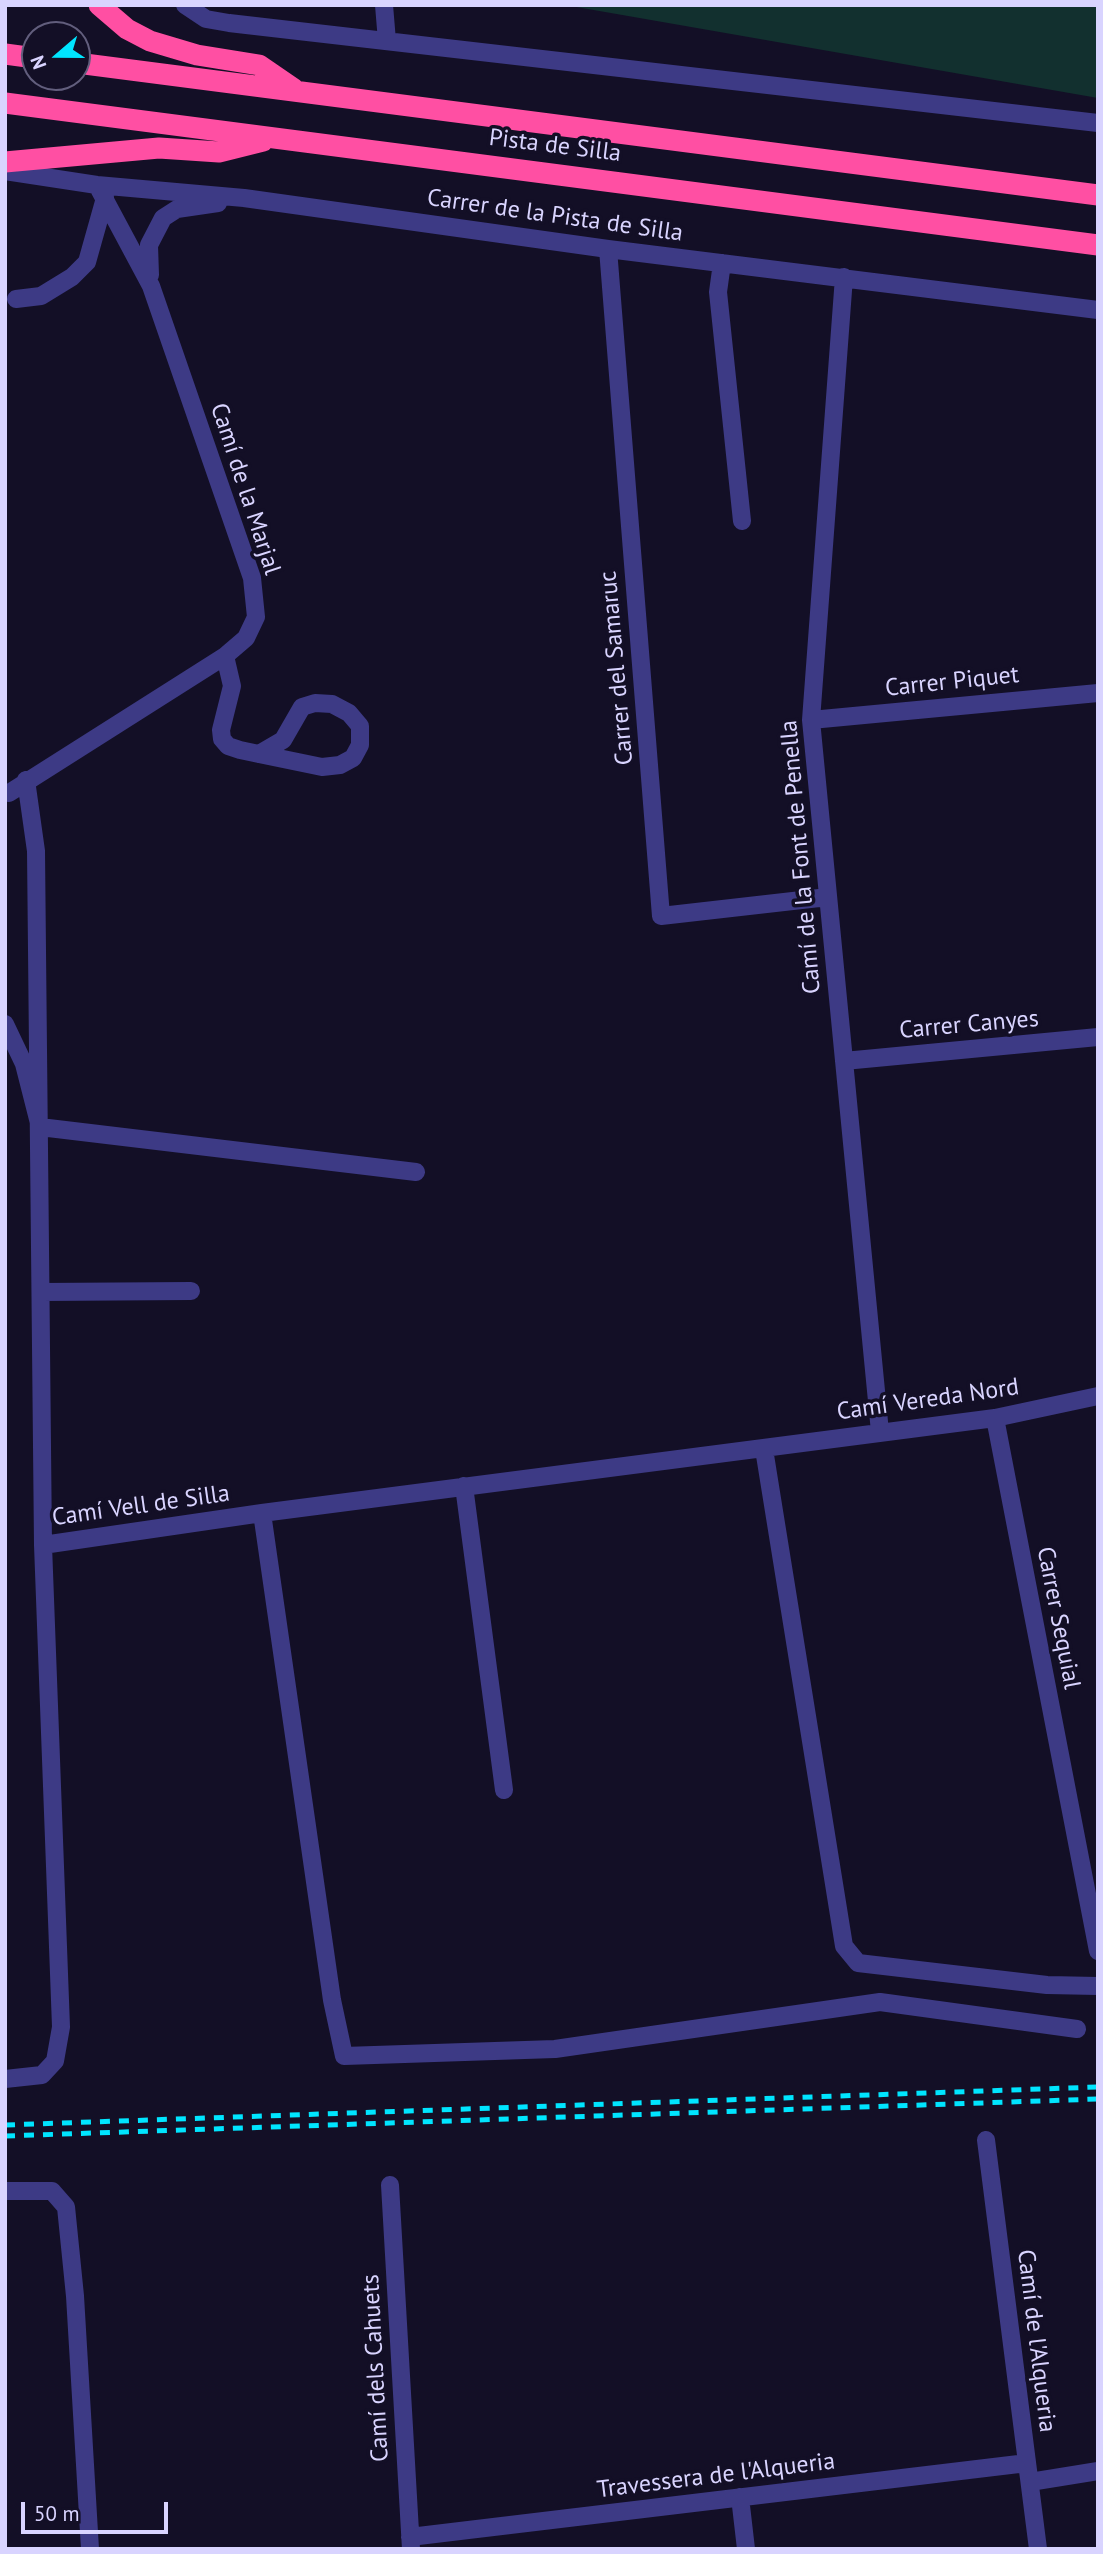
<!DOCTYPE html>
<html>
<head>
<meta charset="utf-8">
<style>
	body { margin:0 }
	#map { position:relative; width:1103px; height:2554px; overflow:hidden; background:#130f26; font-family:"PT Sans",sans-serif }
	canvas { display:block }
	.frame { position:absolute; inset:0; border:7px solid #d9d4ff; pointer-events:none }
	.north { position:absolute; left:21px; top:21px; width:70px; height:70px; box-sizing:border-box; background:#130f26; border:2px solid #625e7d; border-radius:50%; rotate:250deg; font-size:19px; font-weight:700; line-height:28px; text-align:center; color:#d9d4ff }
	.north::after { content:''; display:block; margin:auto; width:24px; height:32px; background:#00e5ff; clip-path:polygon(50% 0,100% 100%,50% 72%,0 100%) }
	.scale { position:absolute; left:21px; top:2502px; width:147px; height:32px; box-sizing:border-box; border:4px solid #d9d4ff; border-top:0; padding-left:9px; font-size:21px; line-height:24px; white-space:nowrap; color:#d9d4ff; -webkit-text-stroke:5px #130f26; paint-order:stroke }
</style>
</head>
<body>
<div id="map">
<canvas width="1103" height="2554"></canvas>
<div class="frame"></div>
<div class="north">N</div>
<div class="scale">50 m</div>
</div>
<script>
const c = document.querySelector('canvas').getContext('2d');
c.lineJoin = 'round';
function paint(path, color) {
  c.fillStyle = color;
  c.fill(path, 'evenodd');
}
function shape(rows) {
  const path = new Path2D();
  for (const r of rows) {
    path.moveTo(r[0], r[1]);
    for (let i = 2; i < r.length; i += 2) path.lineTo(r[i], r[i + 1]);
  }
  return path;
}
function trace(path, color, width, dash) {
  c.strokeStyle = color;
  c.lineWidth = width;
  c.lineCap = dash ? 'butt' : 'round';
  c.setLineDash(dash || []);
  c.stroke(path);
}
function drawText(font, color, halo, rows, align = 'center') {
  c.font = font + ' "PT Sans",sans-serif';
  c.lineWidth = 7;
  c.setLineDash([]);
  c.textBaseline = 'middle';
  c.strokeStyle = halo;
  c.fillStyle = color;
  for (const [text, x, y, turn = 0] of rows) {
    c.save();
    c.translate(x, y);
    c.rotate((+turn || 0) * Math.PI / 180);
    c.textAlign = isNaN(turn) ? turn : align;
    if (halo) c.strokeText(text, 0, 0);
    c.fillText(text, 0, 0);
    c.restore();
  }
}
paint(shape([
	[565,5,1098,5,1098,98]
]), '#12302f');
trace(shape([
	[185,5,206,19,229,23,1098,123],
	[384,5,387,41],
	[5,171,97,185,244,198,608,249,1098,310],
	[608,249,661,916,828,897],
	[722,263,718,292,742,521],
	[150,275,149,245,163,218,177,209,218,203],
	[844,277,811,720,880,1432],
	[16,299,41,296,72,277,87,262,105,198],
	[225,656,232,686,221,730,222,739,228,746,240,750,259,754,322,767,340,765,353,758,360,745,360,726,349,713,332,704,315,703,302,707,283,740,259,754],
	[811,720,1098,693],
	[9,793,225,656,246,638,256,617,252,578,151,286,97,185],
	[5,1024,24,1064,40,1127,416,1172],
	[844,1061,1098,1037],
	[41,1292,191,1291],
	[995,1418,1098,1951],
	[764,1449,844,1946,858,1963,1047,1985,1098,1986],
	[464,1486,504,1790],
	[262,1513,332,2000,344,2056,555,2049,880,2002,1077,2029],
	[43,1545,262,1513,995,1418,1098,1396],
	[5,2079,42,2075,55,2061,61,2027,43,1545,36,851,26,780],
	[986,2140,1038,2549],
	[390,2185,411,2549],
	[5,2191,52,2191,66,2207,75,2296,90,2549],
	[1030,2482,1098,2471],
	[740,2497,746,2549],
	[410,2537,1027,2463]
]), '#3d3a85', 18);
trace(shape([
	[99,5,127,29,150,41,197,55,259,65,294,89],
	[5,54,35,58],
	[77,63,1098,195],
	[5,103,1098,245],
	[5,162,159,148,219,152,263,141]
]), '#ff4fa3', 21);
trace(shape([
	[5,2125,1098,2087],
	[5,2136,1098,2099]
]), '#00e5ff', 5, [10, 9]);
drawText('24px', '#d9d4ff', '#130f26', [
	["Pista de Silla",555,146,7],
	["Carrer de la Pista de Silla",555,216,8],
	["Camí de la Marjal",245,489,72],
	["Carrer del Samaruc",617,668,-95],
	["Carrer Piquet",952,682,-6],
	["Camí de la Font de Penella",801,857,-95],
	["Carrer Canyes",969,1025,-5],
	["Camí Vereda Nord",928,1400,-8],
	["Camí Vell de Silla",141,1506,-8],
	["Carrer Sequial",1058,1618,79],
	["Camí de l'Alqueria",1036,2341,83],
	["Camí dels Cahuets",376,2368,-93],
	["Travessera de l'Alqueria",716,2476,-7]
]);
</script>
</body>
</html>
